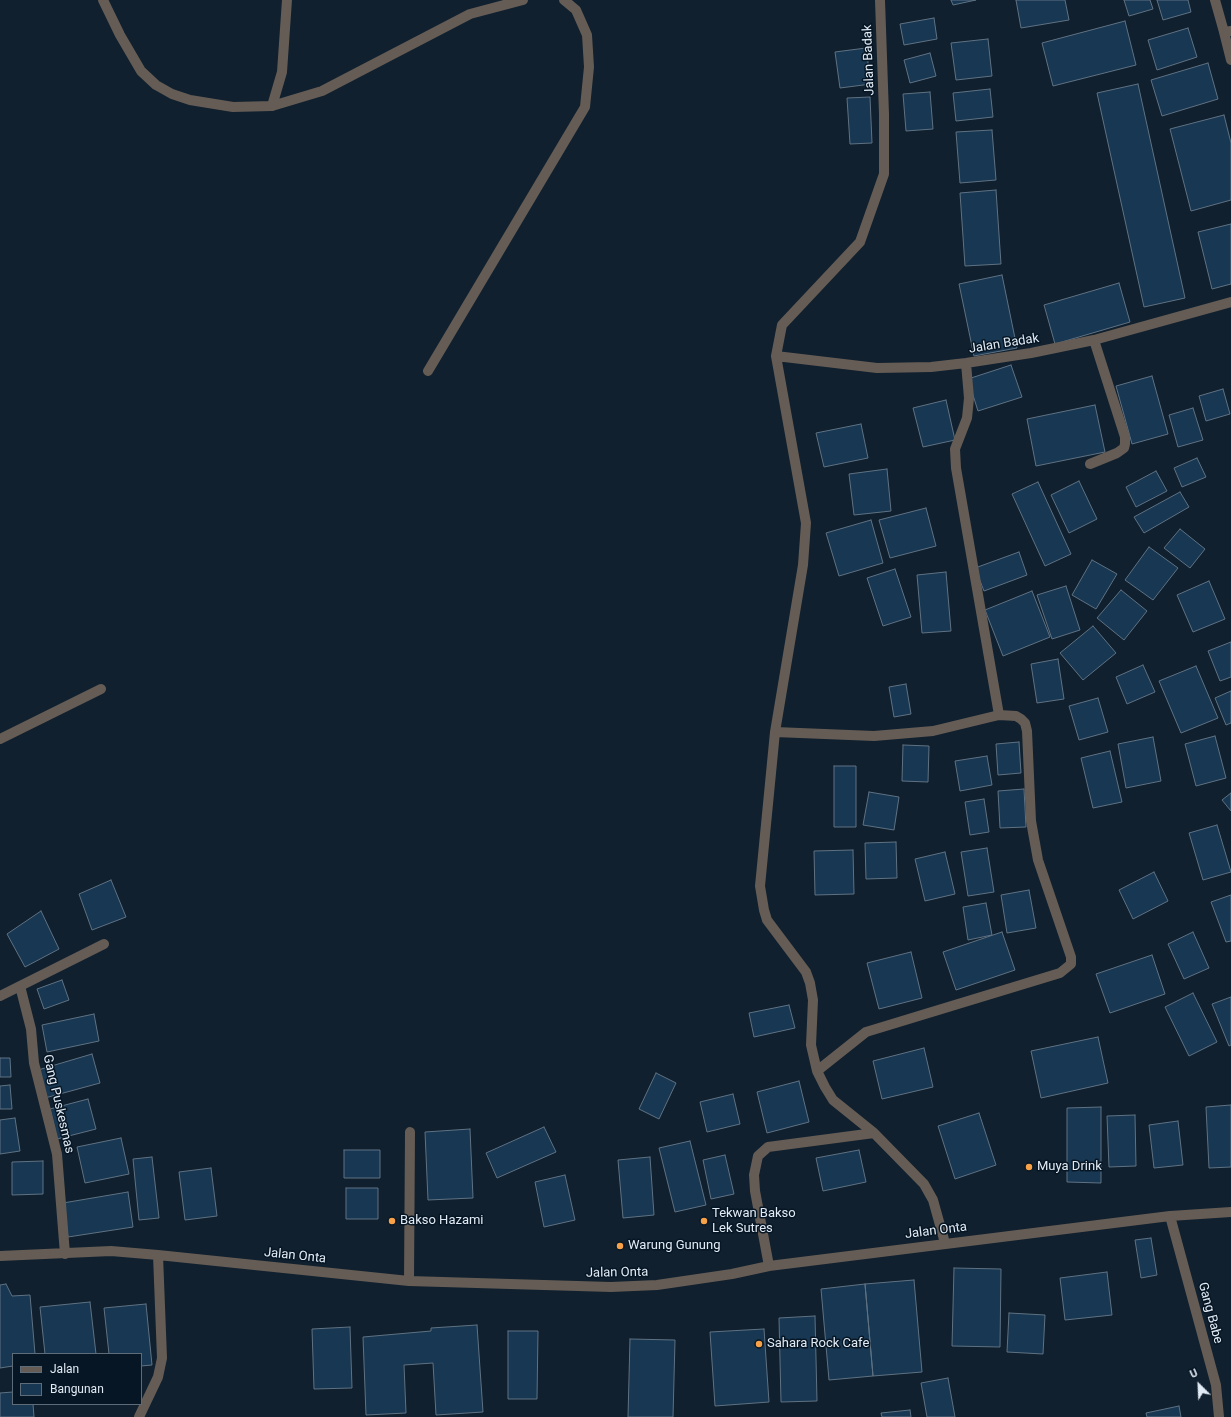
<!DOCTYPE html>
<html>
<head>
<meta charset="utf-8">
<style>
	body { margin:0 }
	#map { position:relative; width:1231px; height:1417px; overflow:hidden; background:#10202e; font-family:Roboto,sans-serif }
	canvas { display:block }
	.legend { position:absolute; left:12px; top:1353px; width:130px; height:52px; box-sizing:border-box; background:#071624; border:1px solid #5e6b78; margin:0; padding:5px 7px; list-style:none; font-size:12px; color:#e1ebf5 }
	.legend li { display:flex; align-items:center; gap:8px; height:20px }
	.legend b { width:20px; border:1px solid #5e6b78 }
	.north { position:absolute; left:1179px; top:1365px; width:40px; height:40px; -webkit-text-stroke:3px #071624; paint-order:stroke; rotate:336deg; font-size:11px; font-weight:700; line-height:16px; text-align:center; color:#e1ebf5 }
	.north::after { content:''; display:block; margin:auto; width:14px; height:18px; background:#e1ebf5; clip-path:polygon(50% 0,100% 100%,50% 72%,0 100%) }
</style>
</head>
<body>
<div id="map">
<canvas width="1231" height="1417"></canvas>
<ul class="legend">
<li><b style="height:5px;background:#655c55"></b>Jalan</li>
<li><b style="height:11px;background:#183752"></b>Bangunan</li>
</ul>
<div class="north">U</div>
</div>
<script>
const c = document.querySelector('canvas').getContext('2d');
c.lineJoin = 'round';
function paint(path, color) {
  c.fillStyle = color;
  c.fill(path, 'evenodd');
}
function shape(rows) {
  const path = new Path2D();
  for (const r of rows) {
    path.moveTo(r[0], r[1]);
    for (let i = 2; i < r.length; i += 2) path.lineTo(r[i], r[i + 1]);
  }
  return path;
}
function trace(path, color, width, dash) {
  c.strokeStyle = color;
  c.lineWidth = width;
  c.lineCap = dash ? 'butt' : 'round';
  c.setLineDash(dash || []);
  c.stroke(path);
}
function drawText(font, color, halo, rows, align = 'center') {
  c.font = font + ' Roboto,sans-serif';
  c.lineWidth = 3;
  c.setLineDash([]);
  c.textBaseline = 'middle';
  c.strokeStyle = halo;
  c.fillStyle = color;
  for (const [text, x, y, turn = 0] of rows) {
    c.save();
    c.translate(x, y);
    c.rotate((+turn || 0) * Math.PI / 180);
    c.textAlign = isNaN(turn) ? turn : align;
    if (halo) c.strokeText(text, 0, 0);
    c.fillText(text, 0, 0);
    c.restore();
  }
}
const building = shape([
	[951,0,976,0,953,5,951,0],
	[1016,0,1065,0,1069,20,1021,28,1016,0],
	[1124,0,1150,0,1153,9,1129,16,1124,0],
	[1157,0,1188,0,1191,12,1163,20,1157,0],
	[934,18,937,39,904,45,900,24,934,18],
	[1125,21,1136,65,1053,86,1042,43,1125,21],
	[1188,28,1197,57,1157,70,1148,40,1188,28],
	[988,39,992,76,956,80,951,43,988,39],
	[866,48,871,84,840,88,835,52,866,48],
	[930,53,936,76,910,83,904,60,930,53],
	[1208,63,1218,99,1162,116,1151,80,1208,63],
	[1138,84,1185,298,1144,307,1097,93,1138,84],
	[990,89,993,117,956,121,953,93,990,89],
	[930,92,933,129,906,131,903,94,930,92],
	[870,97,872,143,850,144,847,98,870,97],
	[1224,115,1231,143,1231,200,1191,211,1170,129,1224,115],
	[992,130,996,180,960,183,956,132,992,130],
	[996,190,1001,264,965,266,960,193,996,190],
	[1231,224,1231,284,1212,289,1198,232,1231,224],
	[1002,275,1017,348,974,356,959,284,1002,275],
	[1119,283,1130,322,1055,344,1044,305,1119,283],
	[1011,365,1022,397,978,411,968,379,1011,365],
	[1152,376,1168,434,1132,444,1116,386,1152,376],
	[1223,389,1230,414,1206,421,1199,396,1223,389],
	[946,400,955,440,923,447,913,408,946,400],
	[1095,405,1105,452,1036,466,1027,419,1095,405],
	[1193,408,1203,440,1178,447,1169,415,1193,408],
	[861,424,868,458,824,467,816,433,861,424],
	[1197,458,1206,477,1182,487,1174,468,1197,458],
	[887,469,891,511,854,515,849,474,887,469],
	[1156,471,1167,491,1136,507,1126,487,1156,471],
	[1079,481,1097,519,1069,533,1051,495,1079,481],
	[1038,482,1071,554,1045,566,1012,494,1038,482],
	[1180,492,1189,507,1144,533,1134,517,1180,492],
	[926,508,936,546,890,558,879,520,926,508],
	[871,520,883,563,839,576,826,533,871,520],
	[1180,529,1205,549,1190,568,1164,548,1180,529],
	[1149,547,1178,568,1153,600,1125,580,1149,547],
	[1019,552,1027,575,984,591,975,568,1019,552],
	[1092,560,1117,574,1096,609,1072,595,1092,560],
	[895,569,911,617,883,626,867,578,895,569],
	[946,572,951,631,922,633,917,575,946,572],
	[1209,581,1225,619,1193,632,1177,595,1209,581],
	[1066,586,1080,630,1052,639,1037,595,1066,586],
	[1121,590,1147,611,1124,640,1097,618,1121,590],
	[1032,591,1050,637,1003,656,985,610,1032,591],
	[1093,626,1116,653,1083,680,1060,653,1093,626],
	[1231,642,1231,677,1220,681,1208,651,1231,642],
	[1058,659,1064,699,1037,703,1031,664,1058,659],
	[1143,665,1155,692,1127,704,1116,677,1143,665],
	[1196,666,1218,718,1181,733,1159,681,1196,666],
	[906,684,911,714,894,717,889,687,906,684],
	[1231,691,1231,723,1226,725,1215,698,1231,691],
	[1098,698,1108,732,1079,740,1069,706,1098,698],
	[1215,736,1226,778,1196,786,1185,744,1215,736],
	[1153,737,1161,781,1126,788,1118,744,1153,737],
	[1019,742,1021,773,998,775,996,744,1019,742],
	[903,745,929,746,928,782,902,781,903,745],
	[1110,751,1122,802,1093,808,1081,758,1110,751],
	[987,756,992,785,960,791,955,761,987,756],
	[834,766,856,766,856,827,834,827,834,766],
	[1024,789,1026,827,1000,828,998,791,1024,789],
	[869,792,899,797,894,830,863,825,869,792],
	[1231,793,1231,811,1222,800,1231,793],
	[984,799,989,832,970,835,965,802,984,799],
	[1217,825,1231,872,1203,880,1189,833,1217,825],
	[896,842,897,878,866,879,865,843,896,842],
	[987,848,994,892,968,896,961,852,987,848],
	[853,850,854,894,815,895,814,851,853,850],
	[945,852,955,894,925,901,915,859,945,852],
	[1154,872,1168,901,1133,919,1119,890,1154,872],
	[111,880,126,917,92,930,79,894,111,880],
	[1029,890,1036,928,1007,933,1001,895,1029,890],
	[1231,895,1231,941,1226,942,1211,902,1231,895],
	[986,903,992,935,968,940,963,907,986,903],
	[41,911,59,949,25,967,7,934,41,911],
	[1002,932,1015,970,956,990,943,952,1002,932],
	[1193,932,1209,968,1184,979,1168,944,1193,932],
	[911,952,922,998,879,1009,867,963,911,952],
	[1152,955,1165,994,1110,1013,1096,974,1152,955],
	[62,980,69,1000,44,1009,37,989,62,980],
	[1193,993,1217,1042,1189,1056,1165,1007,1193,993],
	[1231,997,1231,1045,1229,1046,1212,1004,1231,997],
	[789,1005,795,1028,754,1037,749,1013,789,1005],
	[94,1014,99,1041,47,1052,42,1025,94,1014],
	[1098,1037,1108,1083,1041,1098,1031,1051,1098,1037],
	[924,1048,933,1087,882,1099,873,1061,924,1048],
	[92,1054,100,1083,45,1098,38,1070,92,1054],
	[0,1058,10,1058,11,1077,0,1077,0,1058],
	[656,1073,676,1083,659,1119,639,1109,656,1073],
	[799,1081,809,1122,767,1133,757,1092,799,1081],
	[10,1085,12,1109,0,1109,0,1086,10,1085],
	[733,1094,740,1124,707,1132,700,1102,733,1094],
	[88,1099,96,1129,57,1139,50,1109,88,1099],
	[1231,1105,1231,1167,1209,1168,1206,1107,1231,1105],
	[1101,1107,1101,1183,1067,1182,1067,1108,1101,1107],
	[979,1113,996,1165,955,1179,938,1126,979,1113],
	[1135,1115,1136,1166,1109,1167,1107,1116,1135,1115],
	[15,1118,20,1151,0,1154,0,1120,15,1118],
	[1178,1121,1183,1165,1154,1168,1149,1125,1178,1121],
	[544,1127,556,1152,497,1178,486,1153,544,1127],
	[470,1129,473,1198,428,1200,425,1132,470,1129],
	[121,1138,129,1174,85,1183,77,1147,121,1138],
	[690,1141,706,1205,675,1212,659,1148,690,1141],
	[344,1150,380,1150,380,1178,344,1178,344,1150],
	[859,1150,866,1182,823,1191,816,1158,859,1150],
	[725,1155,734,1194,711,1199,703,1160,725,1155],
	[152,1157,159,1218,139,1220,133,1159,152,1157],
	[650,1157,654,1215,623,1218,618,1160,650,1157],
	[43,1161,43,1194,12,1195,12,1162,43,1161],
	[211,1168,217,1216,185,1220,179,1172,211,1168],
	[565,1175,575,1220,544,1227,535,1182,565,1175],
	[346,1188,378,1188,378,1219,346,1219,346,1188],
	[128,1192,133,1227,68,1237,63,1203,128,1192],
	[1151,1238,1157,1275,1141,1278,1135,1240,1151,1238],
	[954,1268,1001,1269,1000,1347,952,1346,954,1268],
	[1107,1272,1112,1315,1065,1320,1060,1278,1107,1272],
	[914,1280,922,1372,873,1376,865,1284,914,1280],
	[6,1284,12,1296,30,1295,35,1354,13,1354,13,1366,0,1368,0,1285,6,1284],
	[865,1284,873,1376,829,1380,821,1289,865,1284],
	[90,1302,96,1354,45,1354,40,1307,90,1302],
	[146,1304,152,1365,141,1366,141,1354,109,1354,104,1308,146,1304],
	[1009,1313,1045,1315,1043,1354,1007,1352,1009,1313],
	[815,1316,817,1401,781,1402,779,1318,815,1316],
	[477,1325,483,1412,436,1415,433,1363,404,1365,406,1413,366,1415,363,1337,431,1331,431,1328,477,1325],
	[350,1327,352,1388,314,1389,312,1329,350,1327],
	[764,1329,769,1402,715,1406,710,1332,764,1329],
	[508,1331,538,1331,537,1399,508,1399,508,1331],
	[630,1339,675,1340,673,1417,628,1417,630,1339],
	[948,1378,955,1417,927,1417,921,1383,948,1378],
	[13,1392,13,1404,33,1404,34,1417,0,1417,0,1393,13,1392],
	[1179,1406,1181,1417,1147,1417,1146,1413,1179,1406],
	[910,1410,911,1417,882,1417,881,1413,910,1410]
]);
paint(building, '#183752');
trace(building, '#5f7283', 1);
trace(shape([
	[103,0,120,35,141,71,156,85,172,94,190,100,233,107,272,106,322,91,470,14,523,0],
	[880,0,884,114,884,174,860,242,782,325,776,356,806,523,803,565,775,732,760,886,764,910,767,920,806,972,810,983,813,1000,811,1045,817,1071,825,1087,833,1100,874,1133,924,1184,933,1200,945,1243],
	[1215,0,1224,32],
	[1231,31,1224,32,1231,60],
	[272,106,282,72,287,0],
	[776,356,877,368,931,367,966,363,1031,353,1094,340,1231,302],
	[966,363,969,398,967,418,955,449,956,468,999,715],
	[428,371,585,107,589,67,587,35,576,10,564,0],
	[1090,464,1117,453,1124,448,1125,444,1125,437,1094,340],
	[775,732,874,736,933,731,999,715,1016,716,1021,719,1025,723,1027,731,1031,821,1038,860,1071,957,1071,964,1060,973,866,1032,817,1071],
	[0,739,101,689],
	[20,986,31,1029,34,1063,57,1154,65,1254],
	[0,996,104,944],
	[1170,1216,1216,1385,1219,1417],
	[0,1256,111,1251,158,1255,409,1281,611,1287,657,1285,732,1274,769,1266,1170,1216,1231,1212],
	[769,1266,755,1191,754,1175,758,1156,768,1147,874,1133],
	[409,1281,410,1132],
	[139,1417,158,1377,162,1358,158,1255]
]), '#655c55', 10);
for (const [x, y, r, color] of [
	[1029,1167,4,"#f7a149"],
	[392,1221,4,"#f7a149"],
	[704,1221,4,"#f7a149"],
	[620,1246,4,"#f7a149"],
	[759,1344,4,"#f7a149"]
]) {
  const dot = new Path2D();
  dot.arc(x, y, r, 0, 2 * Math.PI);
  c.fillStyle = color;
  c.fill(dot);
  trace(dot, '#071624', 1.5);
}
drawText('13px', '#e1ebf5', '#071624', [
	["Jalan Badak",869,60,-92],
	["Jalan Badak",1004,344,-9],
	["Gang Puskesmas",58,1104,77],
	["Jalan Onta",936,1231,-7],
	["Jalan Onta",295,1256,6],
	["Jalan Onta",617,1273,-1],
	["Gang Babe",1210,1313,75]
]);
drawText('13px', '#e1ebf5', '#071624', [
	["Muya Drink",1037,1167],
	["Tekwan Bakso",712,1214],
	["Lek Sutres",712,1229],
	["Bakso Hazami",400,1221],
	["Warung Gunung",628,1246],
	["Sahara Rock Cafe",767,1344]
], 'left');
</script>
</body>
</html>
